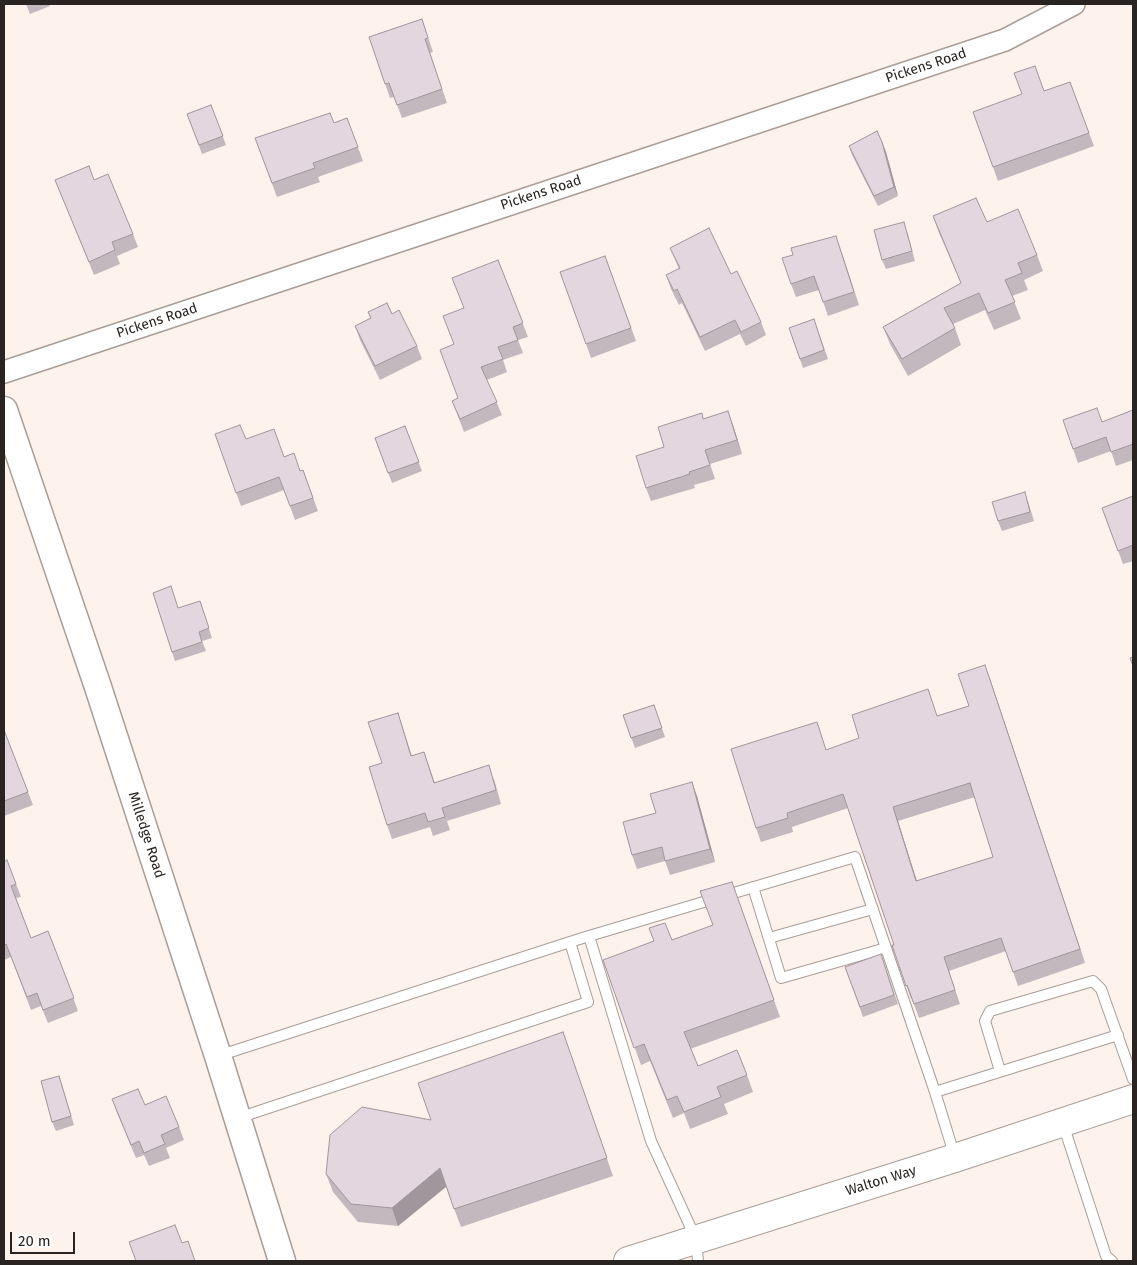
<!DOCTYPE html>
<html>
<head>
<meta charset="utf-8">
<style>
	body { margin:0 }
	#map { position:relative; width:1137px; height:1265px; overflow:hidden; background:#fdf2ec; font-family:"Fira Sans",sans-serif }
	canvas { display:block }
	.frame { position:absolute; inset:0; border:5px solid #292421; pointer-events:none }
	.scale { position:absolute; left:10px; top:1232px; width:65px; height:22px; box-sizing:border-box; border:2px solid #292421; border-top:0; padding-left:6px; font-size:15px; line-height:18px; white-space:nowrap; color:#292421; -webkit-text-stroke:4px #fff; paint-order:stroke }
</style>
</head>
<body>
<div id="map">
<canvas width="1137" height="1265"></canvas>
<div class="frame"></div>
<div class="scale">20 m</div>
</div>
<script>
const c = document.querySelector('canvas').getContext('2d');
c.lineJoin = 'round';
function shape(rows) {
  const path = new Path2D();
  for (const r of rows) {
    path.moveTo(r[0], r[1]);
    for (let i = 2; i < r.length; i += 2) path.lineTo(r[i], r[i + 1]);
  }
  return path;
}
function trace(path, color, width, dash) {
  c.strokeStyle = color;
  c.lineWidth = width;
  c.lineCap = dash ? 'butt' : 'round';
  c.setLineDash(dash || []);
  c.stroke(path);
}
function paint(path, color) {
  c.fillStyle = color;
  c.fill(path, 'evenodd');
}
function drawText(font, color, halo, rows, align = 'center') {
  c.font = font + ' "Fira Sans",sans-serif';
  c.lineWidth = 4.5;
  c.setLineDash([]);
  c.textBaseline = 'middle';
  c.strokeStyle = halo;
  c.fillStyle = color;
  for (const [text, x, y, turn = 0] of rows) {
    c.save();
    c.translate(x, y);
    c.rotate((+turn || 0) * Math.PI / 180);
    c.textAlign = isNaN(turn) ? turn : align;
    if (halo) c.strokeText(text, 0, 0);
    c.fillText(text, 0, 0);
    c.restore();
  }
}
const service = shape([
	[753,887,781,978,886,948],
	[769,938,873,909],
	[570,942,589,936],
	[218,1056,570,942,588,1002,238,1118],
	[1000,1071,985,1021,990,1011,1093,981,1101,989,1133,1079],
	[935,1092,1118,1035],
	[1063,1124,1106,1256,1112,1261],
	[698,1261,696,1239,651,1141,589,936,855,857,935,1092,955,1157]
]);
const minor = shape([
	[4,372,1005,40,1074,4]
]);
const tertiary = shape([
	[4,410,98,687,218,1056,282,1261]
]);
const secondary = shape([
	[628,1261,955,1158,1133,1099]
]);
trace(service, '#aa9d96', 12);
trace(minor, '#aa9d96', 24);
trace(tertiary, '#aa9d96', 29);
trace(secondary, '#aa9d96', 30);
trace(service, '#fff', 10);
trace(minor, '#fff', 21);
trace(tertiary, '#fff', 26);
trace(secondary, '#fff', 28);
paint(shape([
	[26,4,49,4,50,6,30,14],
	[422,19,433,52,430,53,447,103,402,118,394,97,390,98,369,37],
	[1070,82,1094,146,998,181,973,112,1044,91],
	[211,105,226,145,202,154,187,114],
	[347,118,363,161,318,177,320,182,277,197,255,138,334,123],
	[882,142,886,152,898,196,878,206,852,155,849,146],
	[55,180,94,180,133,234,138,247,117,256,120,264,94,275],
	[933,216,987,222,1037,255,1043,271,1024,280,1028,290,1012,296,1021,319,994,330,985,310,953,324,955,328,961,345,908,376,890,344,883,327,961,283,939,233],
	[907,231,915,261,886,269,882,260],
	[670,248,731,274,761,322,766,335,746,346,740,334,705,351,682,303,679,305,671,289,666,275,679,269],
	[841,250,859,305,828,316,819,290,796,297,791,284,793,255],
	[605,256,636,341,591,358,560,272],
	[498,260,528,337,518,340,523,353,503,360,507,372,487,380,502,415,464,432,452,401,458,398,463,308],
	[368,312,392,314,417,346,422,359,380,380,360,340,355,326,370,318],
	[814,319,828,359,803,368,789,328],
	[1133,410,1133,460,1116,466,1111,451,1078,463,1063,420,1102,422],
	[704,418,733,425,742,454,710,464,715,479,694,485,695,488,651,501,646,488,664,447],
	[405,426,422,471,392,483,375,438],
	[215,434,246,439,284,457,300,471,303,470,318,511,295,520,284,490,241,506],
	[1133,496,1133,561,1123,564,1102,508],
	[1028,501,1034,521,1002,531,998,521],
	[200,601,212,638,202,641,206,651,175,661,172,652,179,608],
	[990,679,1085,963,1018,986,1006,951,949,971,960,1004,919,1018,912,999,911,999,892,945,894,945,848,808,792,827,793,832,761,842,756,828,817,722,826,750,938,716,969,706],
	[975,797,993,857,917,881,898,821],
	[654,705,665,737,635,748,623,715],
	[398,713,412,756,424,752,435,783,494,779,501,804,447,821,450,830,433,836,430,827,392,839,387,825,382,763],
	[4,730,33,805,4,816],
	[697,796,715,862,670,875,665,861,637,869,632,855,656,813],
	[7,860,21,897,16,898,31,938,48,931,78,1011,48,1023,41,1006,31,1010,11,957,4,960,4,862],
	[732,882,780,1017,690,1049,698,1066,747,1075,753,1092,724,1104,728,1114,690,1129,684,1113,673,1118,650,1061,641,1065,603,960,672,940,713,925],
	[881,954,898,1004,863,1017,845,967],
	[563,1032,613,1176,461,1227,446,1187,398,1226,358,1222,333,1192,326,1174,431,1120],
	[62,1085,74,1125,56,1131,52,1122],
	[112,1099,145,1105,179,1127,184,1140,166,1148,170,1158,149,1166,144,1155,136,1158,117,1113]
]), '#c4b8bf');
paint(shape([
	[882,142,886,152,898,196,894,187],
	[728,411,733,425,742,454,737,440],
	[985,665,990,679,1085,963,1080,949],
	[692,782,697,796,715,862,710,849],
	[893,807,898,821,921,895,916,881],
	[440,1168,447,1186,398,1226,392,1208]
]), '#a0969b');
const building = shape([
	[422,19,428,38,425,39,442,89,397,105,389,83,385,84,369,37,422,19],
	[1035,66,1044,91,1070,82,1089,133,993,167,973,112,1022,94,1014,73,1035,66],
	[211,105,223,136,199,145,187,114,211,105],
	[330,113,334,123,347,118,358,147,313,163,315,168,272,183,255,138,330,113],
	[877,131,882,142,894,187,874,196,849,146,877,131],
	[89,166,94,180,108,174,133,234,112,242,115,250,89,262,55,180,89,166],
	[976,198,987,222,1018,209,1037,255,1018,263,1022,273,1005,280,1015,302,988,313,979,293,944,308,955,328,902,359,883,327,961,283,933,216,976,198],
	[904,222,912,251,882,260,874,230,904,222],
	[709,228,731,274,737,271,761,322,741,332,735,320,700,337,677,289,674,291,666,275,680,268,670,248,709,228],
	[836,236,854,292,823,302,814,276,791,284,782,258,793,255,791,248,836,236],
	[605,256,631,328,586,344,560,272,605,256],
	[498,260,523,323,513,327,518,340,498,347,503,359,481,367,497,402,460,419,452,401,458,398,440,350,454,344,443,316,464,308,452,278,498,260],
	[387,303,392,314,399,310,417,346,375,366,355,326,371,318,368,312,387,303],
	[814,319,824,350,800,359,789,328,814,319],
	[1097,408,1102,422,1133,410,1133,444,1111,452,1106,437,1073,449,1063,420,1097,408],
	[728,411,737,440,705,450,710,465,689,472,690,474,646,488,636,456,664,447,658,427,702,413,703,419,728,411],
	[240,425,246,439,274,429,284,457,294,453,300,471,303,470,313,498,290,506,279,477,236,493,215,434,240,425],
	[405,426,419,462,388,473,375,438,405,426],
	[1025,492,1030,512,998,521,992,502,1025,492],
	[1133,496,1133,545,1118,551,1102,508,1133,496],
	[171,586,178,608,200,601,209,628,199,632,202,642,172,652,153,593,171,586],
	[1133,657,1133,666,1130,658,1133,657],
	[985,665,1080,949,1013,972,1001,938,944,957,955,990,914,1004,907,985,906,986,892,945,894,945,843,794,787,813,788,818,756,828,731,749,817,722,826,750,859,738,852,715,928,689,937,716,969,706,958,674,985,665],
	[970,783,993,857,916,881,893,807,970,783],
	[654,705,662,728,631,738,623,715,654,705],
	[398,713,411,756,424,752,434,783,489,765,496,790,442,808,445,817,428,822,425,813,387,825,369,767,382,763,368,722,398,713],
	[4,730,28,792,4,801,4,730],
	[692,782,710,849,665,861,662,847,632,855,623,822,656,813,650,794,692,782],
	[7,860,16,884,11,886,31,938,48,931,74,998,43,1010,37,993,27,997,6,944,4,946,4,862,7,860],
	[732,882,774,1000,684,1032,698,1066,737,1050,747,1075,717,1087,721,1097,684,1112,677,1096,667,1100,644,1044,634,1048,603,960,654,941,649,928,665,923,672,940,713,925,700,891,732,882],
	[881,954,894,995,860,1007,845,967,881,954],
	[563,1032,607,1158,454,1209,440,1168,392,1208,351,1204,326,1174,330,1135,362,1107,431,1120,418,1083,563,1032],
	[59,1076,71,1116,52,1122,41,1081,59,1076],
	[138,1089,145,1105,166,1096,179,1127,161,1135,165,1144,144,1153,139,1141,131,1145,112,1099,138,1089],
	[175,1225,182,1243,188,1241,195,1261,136,1261,129,1242,175,1225]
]);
paint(building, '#e4d6de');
trace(building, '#a0969b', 1);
drawText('14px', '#292421', '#fff', [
	["Pickens Road",926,66,-18],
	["Pickens Road",541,193,-18],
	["Pickens Road",157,321,-18],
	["Milledge Road",146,835,72],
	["Walton Way",881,1181,-17]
]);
</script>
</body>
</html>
